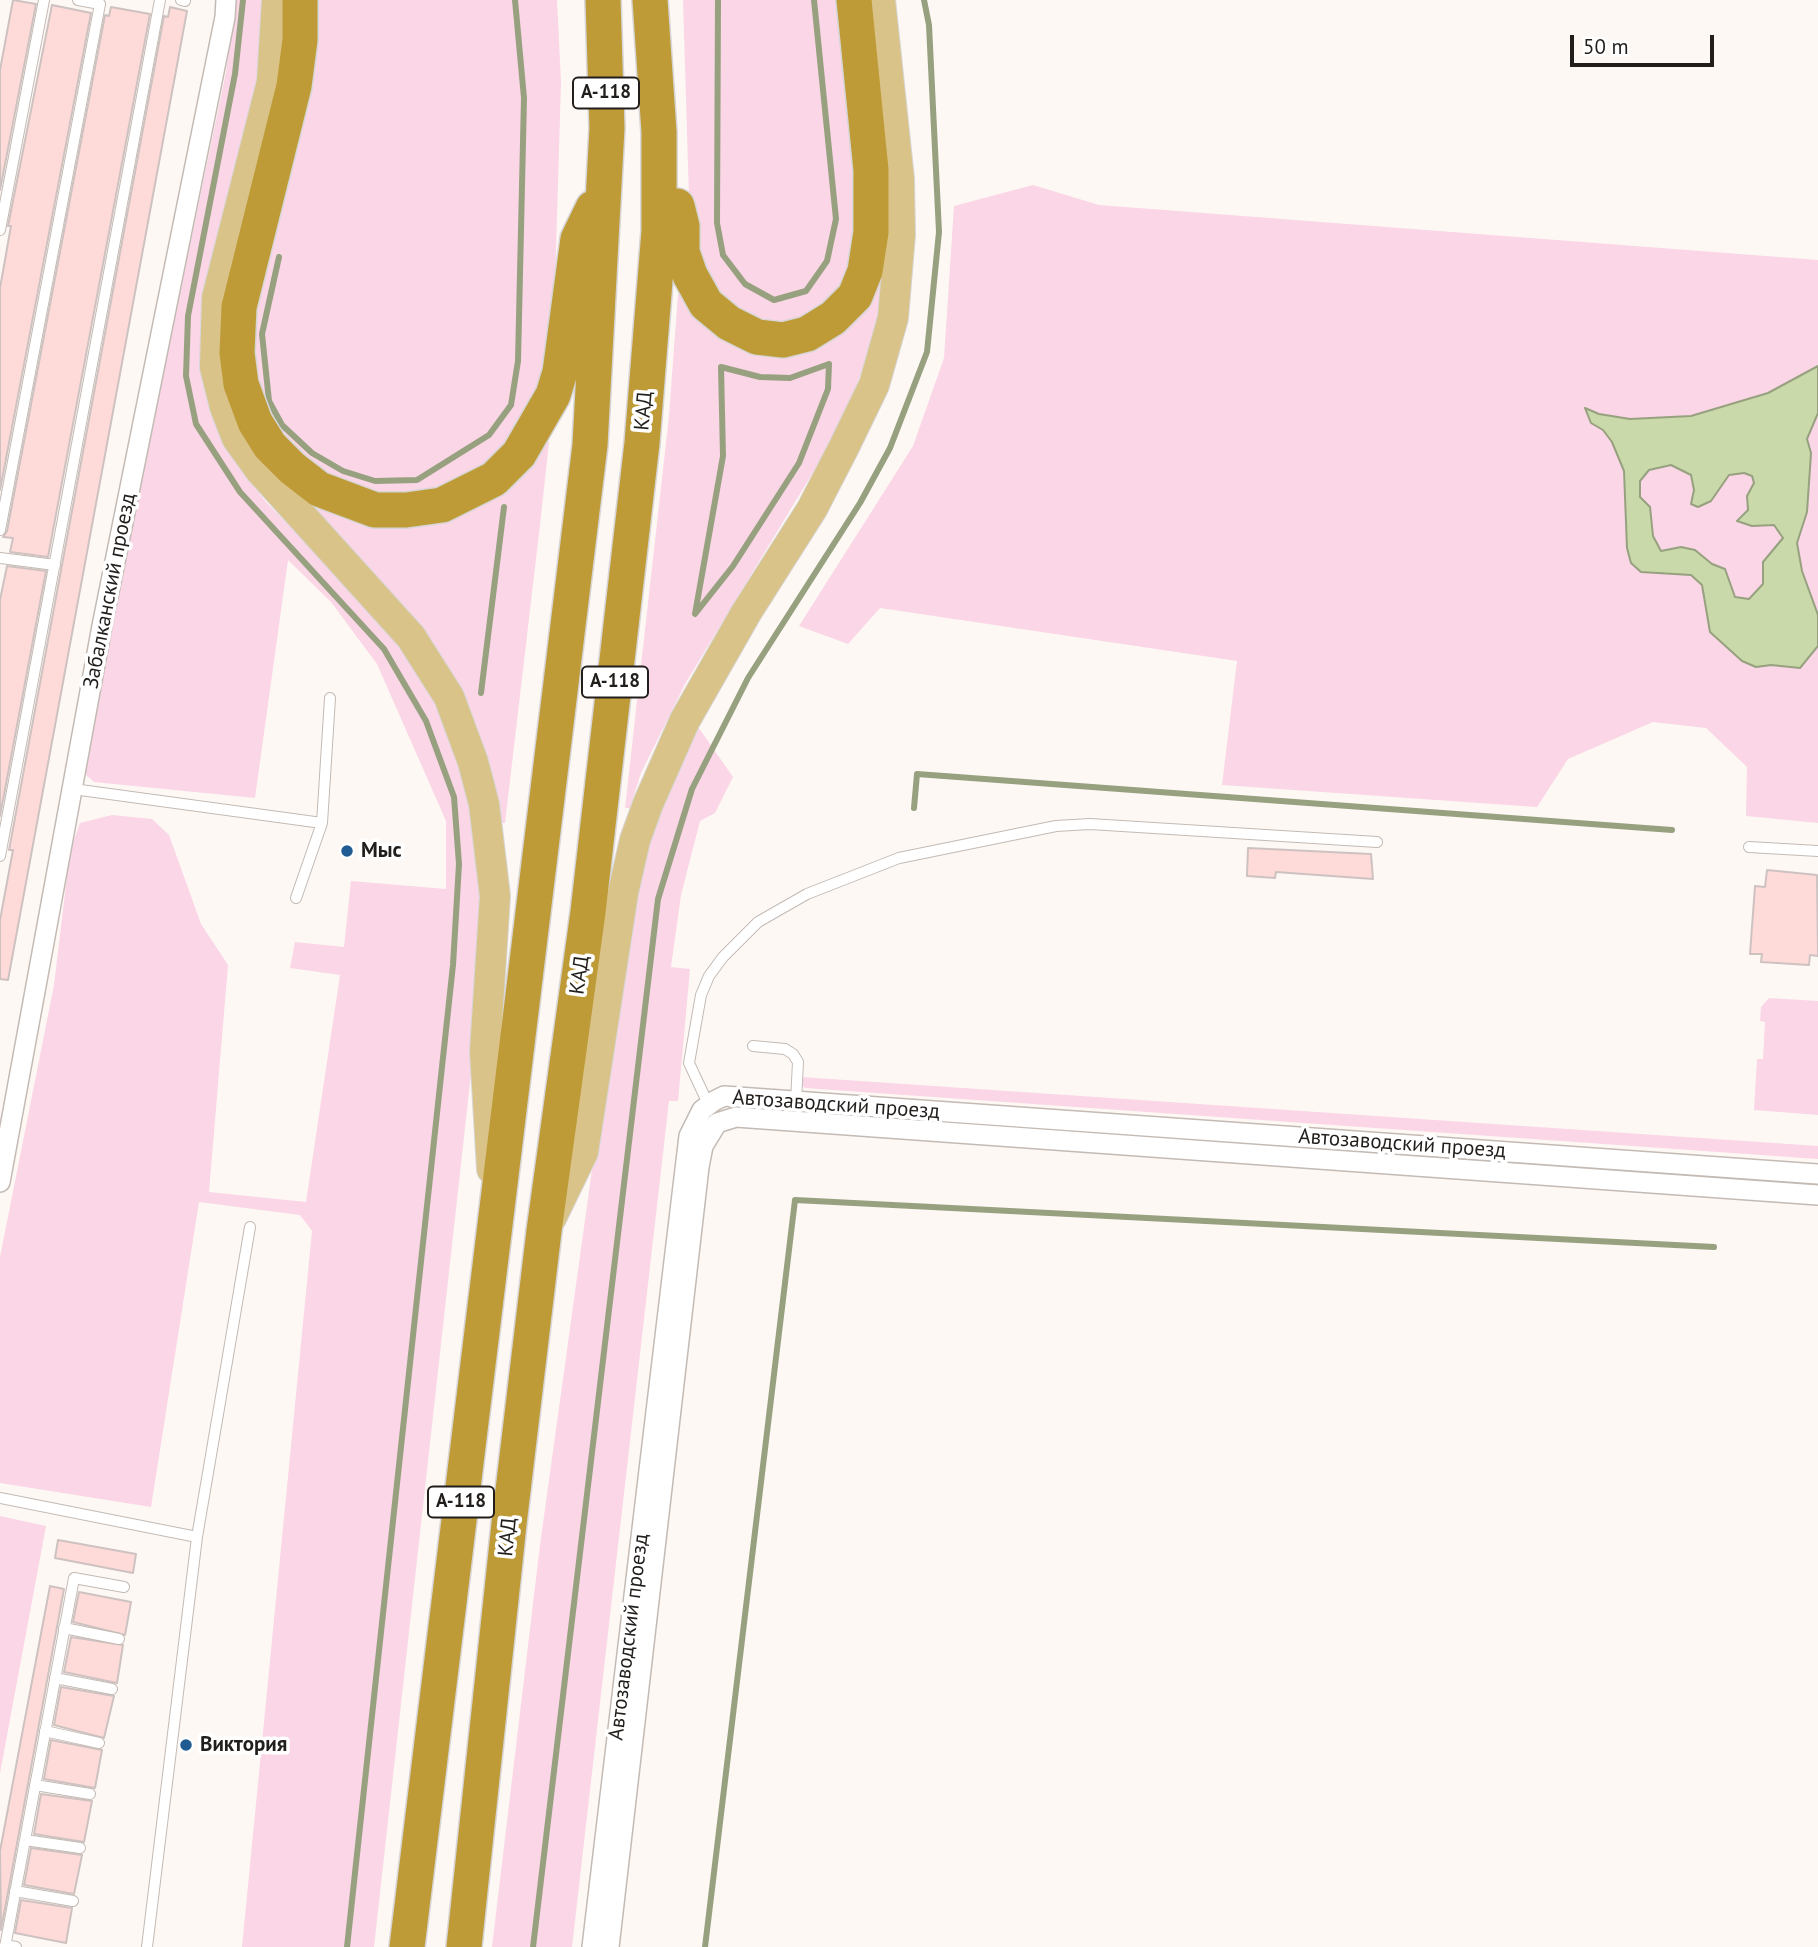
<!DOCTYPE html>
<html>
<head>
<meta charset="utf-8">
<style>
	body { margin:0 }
	#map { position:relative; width:1818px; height:1947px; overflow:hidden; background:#fef8f4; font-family:"PT Sans",sans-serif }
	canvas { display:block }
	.scale { position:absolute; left:1570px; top:35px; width:144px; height:32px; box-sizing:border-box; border:4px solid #211e1c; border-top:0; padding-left:9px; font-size:21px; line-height:24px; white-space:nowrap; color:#211e1c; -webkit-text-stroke:5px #fff; paint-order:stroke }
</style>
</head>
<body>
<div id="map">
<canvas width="1818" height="1947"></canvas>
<div class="scale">50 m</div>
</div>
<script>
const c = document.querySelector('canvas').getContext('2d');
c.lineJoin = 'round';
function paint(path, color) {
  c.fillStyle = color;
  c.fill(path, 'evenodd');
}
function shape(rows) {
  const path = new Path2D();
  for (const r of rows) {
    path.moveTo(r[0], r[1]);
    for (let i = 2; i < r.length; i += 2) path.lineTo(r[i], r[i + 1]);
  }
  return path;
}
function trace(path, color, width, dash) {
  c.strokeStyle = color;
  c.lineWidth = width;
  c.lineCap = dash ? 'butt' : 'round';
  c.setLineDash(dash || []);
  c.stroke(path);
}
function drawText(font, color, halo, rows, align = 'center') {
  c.font = font + ' "PT Sans",sans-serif';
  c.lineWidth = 7;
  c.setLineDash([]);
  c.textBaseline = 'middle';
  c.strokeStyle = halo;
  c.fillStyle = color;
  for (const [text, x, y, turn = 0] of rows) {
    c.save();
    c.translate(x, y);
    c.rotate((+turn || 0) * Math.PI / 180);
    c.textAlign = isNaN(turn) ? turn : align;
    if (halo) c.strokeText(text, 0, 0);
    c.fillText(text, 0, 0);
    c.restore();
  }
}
paint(shape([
	[236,0,267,0,262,66,200,363,210,413,234,460,266,502,401,640,433,694,456,745,477,826,483,966,374,1947,242,1947,312,1231,300,1215,199,1202,151,1507,0,1483,0,1257,54,985,70,851,80,823,112,815,152,819,169,835,201,924,228,965,209,1192,306,1202,340,975,290,968,295,942,344,947,351,881,446,889,446,821,377,664,331,602,288,560,255,798,94,782,85,774,113,616,226,72],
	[313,0,557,0,561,82,554,317,549,369,520,436,476,475,426,493,377,495,333,478,295,453,264,414,249,370,250,329],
	[683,0,842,0,860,184,858,244,845,288,829,305,786,324,752,323,720,303,690,231],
	[1033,185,1099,205,1818,260,1818,823,1746,816,1747,767,1706,728,1653,722,1568,759,1537,807,1222,785,1237,661,880,608,848,644,799,626,913,446,944,358,954,206],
	[882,266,879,310,869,352,841,426,685,684,641,773,630,808,625,808,669,416,678,294,787,352,833,339,850,323],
	[543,441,549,442,540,525,505,823,499,823,478,732,308,505,312,500,376,523],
	[694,721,733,777,715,813,700,821,681,895,671,967,690,969,678,1101,669,1101,572,1947,492,1947,540,1545,625,931,649,828],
	[1769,998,1818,1001,1818,1115,1754,1110,1757,1059,1763,1059,1765,1022,1760,1021,1761,1007],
	[801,1077,1818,1146,1818,1159,805,1088,800,1084],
	[0,1516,46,1526,0,1773]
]), '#fad6e6');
const water = shape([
	[1818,366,1818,413,1807,439,1811,453,1807,512,1797,543,1802,571,1818,615,1818,646,1800,668,1771,665,1756,667,1742,661,1710,632,1702,585,1691,575,1641,572,1631,563,1627,548,1624,471,1612,442,1603,430,1591,423,1585,408,1599,414,1630,419,1691,416,1768,393,1818,366],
	[1671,465,1691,475,1694,490,1691,504,1698,507,1711,501,1729,475,1744,473,1752,476,1754,483,1747,496,1748,510,1737,521,1752,526,1774,525,1783,538,1763,562,1763,584,1749,599,1735,597,1725,569,1712,564,1695,550,1681,547,1661,551,1653,536,1650,507,1640,497,1640,481,1649,470,1671,465]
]);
paint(water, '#cad9aa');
trace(water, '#97a17f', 2);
trace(shape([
	[243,0,235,74,188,316,186,376,196,424,240,492,384,649,426,721,454,797,459,864,453,965,347,1947],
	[718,0,717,223,723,255,745,284,774,300,806,291,827,261,836,219,814,0],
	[279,257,262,334,269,401,282,425,312,453,343,471,375,481,417,480,489,435,511,405,518,361,524,98,515,0],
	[829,364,828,389,799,463,733,566,695,614,723,456,721,367,760,377,790,378,829,364],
	[481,693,504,507],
	[914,808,917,774,1672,830],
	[533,1947,658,899,692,789,748,678,860,503,890,448,927,352,939,232,929,25,924,0],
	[705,1947,795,1200,1714,1247]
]), '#97a17f', 6);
const building = shape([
	[13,0,36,4,0,190,0,70,13,0],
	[52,5,91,13,0,490,0,288,11,226,8,226,52,5],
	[111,7,150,14,48,557,10,552,13,538,3,537,7,531,105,15,109,16,111,7],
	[170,7,187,11,8,980,0,979,0,920,13,850,9,850,164,16,168,17,170,7],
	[7,566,46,571,0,816,0,600,7,566],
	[1248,848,1371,854,1373,879,1276,872,1275,878,1247,876,1248,848],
	[1767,870,1817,875,1818,956,1810,955,1809,965,1761,962,1762,954,1750,954,1755,886,1765,887,1767,870],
	[58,1540,136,1554,133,1573,55,1558,58,1540],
	[50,1586,64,1589,1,1930,0,1851,50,1586],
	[79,1592,131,1602,125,1635,73,1622,79,1592],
	[71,1637,123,1645,117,1683,64,1672,71,1637],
	[61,1687,114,1696,104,1738,54,1725,61,1687],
	[51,1740,102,1750,95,1788,44,1779,51,1740],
	[41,1794,92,1801,84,1842,34,1834,41,1794],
	[31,1848,82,1855,74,1894,24,1885,31,1848],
	[21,1900,72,1908,66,1943,15,1933,21,1900]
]);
paint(building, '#fedbd9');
trace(building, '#cec2c1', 2);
const lane = shape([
	[181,0,185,1],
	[0,230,44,0],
	[0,530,100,4,78,0],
	[0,558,55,565],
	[73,789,322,823],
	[1749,847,1818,851],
	[0,856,160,0],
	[296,898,322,823,330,698],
	[753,1046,785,1049,793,1054,798,1062,796,1101],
	[710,1108,689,1063,701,995,709,976,723,957,758,922,807,894,899,858,1056,826,1090,824,1377,842],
	[0,1498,197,1537],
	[64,1628,119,1639],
	[55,1678,112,1689],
	[45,1731,99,1743],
	[35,1785,90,1794],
	[25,1840,80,1848],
	[15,1891,73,1901],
	[5,1945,16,1947],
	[5,1947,74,1578,124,1587],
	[147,1947,197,1537,250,1227]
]);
const street = shape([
	[0,1182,102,626,225,17,226,0],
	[592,1947,689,1136,702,1110,714,1101,724,1096,766,1099,1818,1174],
	[609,1947,699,1167,703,1146,717,1123,736,1117,1818,1195]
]);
const primary = shape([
	[277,0,272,82,217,298,215,367,225,407,237,438,260,470,411,637,449,697,473,762,484,804,495,896,485,1051,492,1169],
	[551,1218,583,1152,623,893,635,840,648,804,685,720,746,613,812,509,844,447,874,385,893,318,900,235,899,179,880,0]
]);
const highway = shape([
	[300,0,300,40,294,86,239,307,237,353,241,384,255,422,270,446,292,468,319,489,375,510,406,510,442,505,494,479,519,454,553,395,560,372,578,239,593,208],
	[677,206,682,226,682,252,690,275,706,304,729,323,757,337,783,340,807,334,833,318,855,296,865,271,871,232,871,170,854,0],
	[407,1947,590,445,607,128,603,0],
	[464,1947,509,1524,544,1231,588,912,642,443,659,231,659,132,650,0]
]);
trace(lane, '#c3bab4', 12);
trace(street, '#c3bab4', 22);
trace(primary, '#d7d6d6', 32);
trace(highway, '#d7d6d6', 38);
trace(lane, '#fff', 10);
trace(street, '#fff', 19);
trace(primary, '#d9c388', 30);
trace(highway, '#bf9b38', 35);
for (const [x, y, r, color] of [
	[347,851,7,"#205b92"],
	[186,1745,7,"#205b92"]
]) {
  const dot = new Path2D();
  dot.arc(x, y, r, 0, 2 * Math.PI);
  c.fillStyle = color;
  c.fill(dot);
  trace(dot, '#fff', 2.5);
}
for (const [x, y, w] of [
	[606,93,66],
	[615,682,66],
	[461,1502,66]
]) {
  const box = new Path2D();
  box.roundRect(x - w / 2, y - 15.5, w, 31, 5);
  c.fillStyle = '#fff';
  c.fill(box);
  trace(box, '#211e1c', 2);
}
drawText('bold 19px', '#211e1c', null, [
	["А-118",606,93],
	["А-118",615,682],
	["А-118",461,1502]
]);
drawText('21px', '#211e1c', '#fff', [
	["КАД",644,411,-85],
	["Забалканский проезд",110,591,-79],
	["КАД",580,975,-82],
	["Автозаводский проезд",836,1105,4],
	["Автозаводский проезд",1402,1144,4],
	["КАД",508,1537,-84],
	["Автозаводский проезд",629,1637,-83]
]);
drawText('bold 21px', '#211e1c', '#fff', [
	["Мыс",361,851],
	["Виктория",200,1745]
], 'left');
</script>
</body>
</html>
